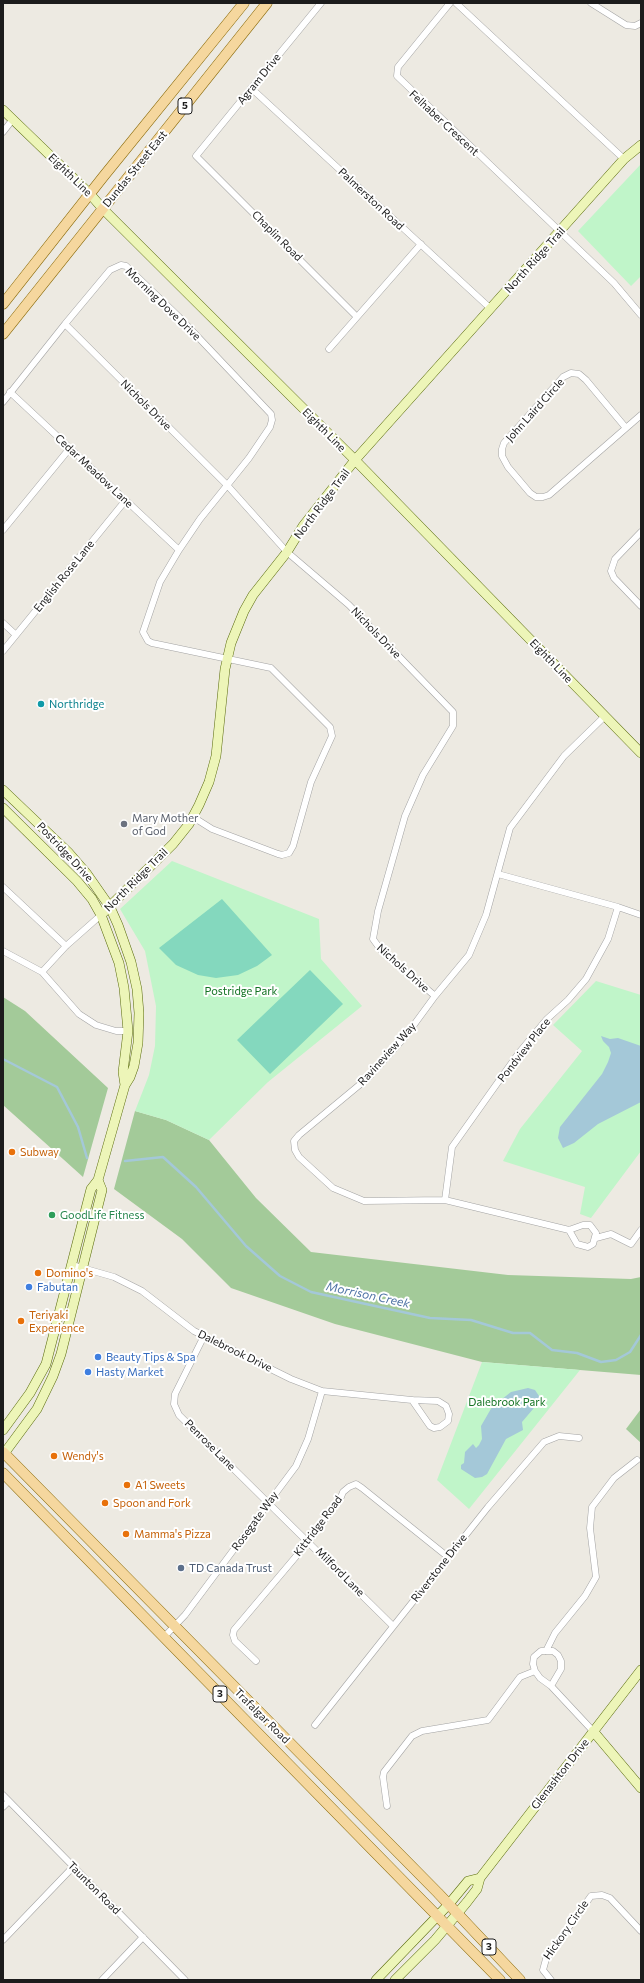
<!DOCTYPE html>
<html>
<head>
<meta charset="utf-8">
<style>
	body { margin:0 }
	#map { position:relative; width:644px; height:1983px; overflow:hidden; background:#edeae2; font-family:Commissioner,sans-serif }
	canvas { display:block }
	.frame { position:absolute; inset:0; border:4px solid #1c1c1c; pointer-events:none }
</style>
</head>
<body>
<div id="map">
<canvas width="644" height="1983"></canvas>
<div class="frame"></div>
</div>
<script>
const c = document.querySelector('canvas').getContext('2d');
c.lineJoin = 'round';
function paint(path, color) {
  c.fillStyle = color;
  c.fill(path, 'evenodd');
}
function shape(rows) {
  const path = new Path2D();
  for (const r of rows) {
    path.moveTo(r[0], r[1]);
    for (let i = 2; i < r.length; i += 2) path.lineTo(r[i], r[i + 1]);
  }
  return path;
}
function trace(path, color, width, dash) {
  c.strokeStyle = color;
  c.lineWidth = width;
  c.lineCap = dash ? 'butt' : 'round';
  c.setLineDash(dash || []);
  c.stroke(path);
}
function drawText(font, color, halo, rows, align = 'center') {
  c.font = font + ' Commissioner,sans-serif';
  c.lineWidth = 4;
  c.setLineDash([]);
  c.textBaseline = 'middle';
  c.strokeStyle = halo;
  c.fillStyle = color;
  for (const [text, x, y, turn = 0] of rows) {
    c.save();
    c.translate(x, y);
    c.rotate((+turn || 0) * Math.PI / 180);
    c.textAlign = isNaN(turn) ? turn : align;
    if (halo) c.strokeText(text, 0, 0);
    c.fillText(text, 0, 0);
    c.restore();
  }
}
paint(shape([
	[3,997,25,1011,108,1088,83,1177,3,1105],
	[135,1111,166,1120,209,1140,256,1198,311,1252,508,1275,631,1279,641,1277,641,1375,482,1362,335,1324,231,1288,182,1239,114,1189],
	[641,1409,641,1443,626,1429]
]), '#a3ca99');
paint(shape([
	[641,164,641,276,631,286,578,231],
	[172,861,319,919,321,959,362,1006,268,1082,209,1140,166,1120,135,1111,149,1075,155,1046,156,1006,145,951,120,909],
	[596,981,641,995,641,1151,591,1218,580,1214,585,1187,503,1161,520,1129,582,1051,553,1025],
	[482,1362,580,1370,469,1509,437,1480]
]), '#c0f5c9');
paint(shape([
	[222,899,272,955,257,966,238,975,216,978,198,975,176,965,159,948],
	[310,970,343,1004,270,1074,237,1040]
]), '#84d8be');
paint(shape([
	[601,1036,610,1039,618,1038,641,1046,641,1102,598,1124,574,1143,563,1148,558,1138,560,1127,602,1074,608,1062,611,1053,609,1047,603,1041],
	[528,1388,535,1390,539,1396,539,1402,522,1422,523,1430,506,1439,487,1474,482,1477,475,1478,461,1469,461,1465,464,1463,465,1452,473,1444,476,1448,479,1445,482,1439,481,1426,492,1407,511,1392]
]), '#a4c8d8');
trace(shape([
	[3,1059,57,1087,78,1127,87,1158],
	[125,1161,163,1157,196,1187,246,1246,280,1276,311,1292,430,1318,471,1320,513,1333,530,1333,552,1350,577,1353,601,1362,616,1360,630,1352,641,1335]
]), '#a4c8d8', 2.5);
const street = shape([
	[321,3,196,156,357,317],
	[450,3,398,67,397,76,614,283,641,315],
	[456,3,624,159],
	[591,3,626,25,635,26,641,23],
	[251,88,491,309],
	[3,132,13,119],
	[65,324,227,485,287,552,349,605,453,712,453,726,423,775,405,816,378,911,373,939,381,950,435,996],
	[329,349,421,244],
	[10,392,179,550],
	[3,402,65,324,110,270,121,265,126,266,179,317,271,414,272,420,270,427,249,458,200,519,179,550,160,582,143,632,148,641,152,643,271,668,330,727,332,736,311,782,293,846,289,853,282,855,278,854,212,829,193,817],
	[626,428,586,380,579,374,571,373,563,377,504,443,502,449,502,456,508,467,530,493,536,497,543,497,549,495,641,415],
	[3,530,70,448],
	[641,532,615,559,611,571,614,578,641,606],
	[3,623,16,635],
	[3,651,125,501],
	[498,874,618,907,641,915],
	[3,887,66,946],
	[3,951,42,972,79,1014,96,1025,116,1031,128,1031],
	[42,972,66,946,101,915],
	[445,1200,452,1147,518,1054,547,1019,568,1000,586,979,608,939,618,907],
	[569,1230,577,1244,588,1247,593,1244,596,1233,590,1225,583,1225,569,1230,445,1200,364,1201,333,1188,299,1157,295,1150,294,1141,299,1135,369,1077,405,1037,435,996,469,955,486,915,510,828,564,756,605,716],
	[596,1238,611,1234,631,1244,641,1230],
	[72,1265,114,1277,142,1291,194,1331,291,1379,322,1391,412,1400,438,1401,446,1406,449,1414,448,1421,440,1427,434,1428,430,1426,412,1400],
	[204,1336,175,1394,174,1404,179,1415,393,1626],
	[164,1637,185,1615,296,1466,308,1439,322,1391],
	[546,1651,555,1633,585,1596,596,1577,590,1528,592,1507,614,1478,637,1460],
	[256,1661,235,1641,233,1635,234,1630,309,1541,341,1497,343,1492,349,1487,356,1484,362,1488,448,1557],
	[551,1686,561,1669,561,1661,558,1655,553,1651,541,1651,534,1657,533,1664,535,1671,540,1678,551,1686,593,1731],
	[315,1725,488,1507,544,1442,559,1436,579,1438],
	[3,1795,185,1980],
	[387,1806,383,1777,384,1772,412,1736,422,1731,488,1720,520,1677,535,1671],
	[3,1807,9,1801],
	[3,1940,73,1867],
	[102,1980,143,1937],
	[551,1980,543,1970,546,1959,591,1896,602,1895,610,1898,641,1931]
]);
const secondary = shape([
	[3,110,90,194,103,209,355,460,641,753],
	[3,790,68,852,87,874,110,907,118,925,131,962,137,989,139,1013,138,1043,134,1066,130,1077,125,1085],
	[3,808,77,881,92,899,101,915,119,963,124,988,128,1031,123,1072,125,1085,98,1180,91,1189,46,1364,30,1393,3,1430],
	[101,915,173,844,189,824,199,805,209,782,216,756,225,669,231,643,244,611,253,595,287,552,303,526,355,460,624,159,641,145],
	[3,1455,37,1409,53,1376,61,1354,102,1190,98,1180],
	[593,1731,641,1788],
	[376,1980,449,1904,468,1881,480,1878],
	[395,1980,435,1940,467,1902,477,1889,480,1878,641,1670]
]);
const primary = shape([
	[3,304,103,177,244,3],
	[3,334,267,3],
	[3,1452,438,1893,520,1980],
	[3,1473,500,1980]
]);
trace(street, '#a3a3a3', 7);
trace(secondary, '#586a0b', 10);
trace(primary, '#8a6a09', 11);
trace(street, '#fff', 6);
trace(secondary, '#edf5b8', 9);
trace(primary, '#f5d79e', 10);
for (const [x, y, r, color] of [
	[41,704,4,"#0f9aa8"],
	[124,824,4,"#6b7280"],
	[12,1152,4,"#e8710a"],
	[52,1215,4,"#2e9e5b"],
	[38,1273,4,"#e8710a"],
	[29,1287,4,"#3f7fe0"],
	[21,1321,4,"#e8710a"],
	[98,1357,4,"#3f7fe0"],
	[88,1372,4,"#3f7fe0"],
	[54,1456,4,"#e8710a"],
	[127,1485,4,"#e8710a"],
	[105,1503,4,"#e8710a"],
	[126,1534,4,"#e8710a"],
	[181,1568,4,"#5c6f8a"]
]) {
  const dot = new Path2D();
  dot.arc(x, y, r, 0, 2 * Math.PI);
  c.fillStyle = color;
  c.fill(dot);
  trace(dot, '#fff', 1.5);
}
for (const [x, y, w] of [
	[185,106,14],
	[220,1694,14],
	[489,1947,14]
]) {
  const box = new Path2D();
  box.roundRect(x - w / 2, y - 8, w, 16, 3);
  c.fillStyle = '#fff';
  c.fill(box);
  trace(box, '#1c1c1c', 1);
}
drawText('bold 10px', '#1c1c1c', null, [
	["5",185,106],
	["3",220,1694],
	["3",489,1947]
]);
drawText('11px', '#1c1c1c', '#fff', [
	["Agram Drive",259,79,-51],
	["Felhaber Crescent",444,123,43],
	["Dundas Street East",135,169,-51],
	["Eighth Line",70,175,44],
	["Palmerston Road",371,199,43],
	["Chaplin Road",277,236,45],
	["North Ridge Trail",535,260,-48],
	["Morning Dove Drive",163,304,44],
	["Nichols Drive",146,405,45],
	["John Laird Circle",535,410,-48],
	["Eighth Line",324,430,45],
	["Cedar Meadow Lane",94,471,43],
	["North Ridge Trail",322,504,-53],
	["English Rose Lane",64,576,-51],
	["Nichols Drive",376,633,46],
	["Eighth Line",551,661,46],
	["Postridge Drive",65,852,47],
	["North Ridge Trail",136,880,-45],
	["Nichols Drive",403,968,42],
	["Pondview Place",524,1050,-52],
	["Ravineview Way",387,1054,-48],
	["Dalebrook Drive",235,1351,26],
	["Penrose Lane",210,1445,45],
	["Rosegate Way",255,1521,-54],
	["Kittridge Road",318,1526,-53],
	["Riverstone Drive",439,1568,-52],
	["Milford Lane",340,1572,45],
	["Trafalgar Road",262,1716,45],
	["Glenashton Drive",560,1774,-52],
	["Taunton Road",94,1888,45],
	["Hickory Circle",566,1930,-55]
]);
drawText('11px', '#0d838f', '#fff', [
	["Northridge",49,704]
], 'left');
drawText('11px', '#5b616d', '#fff', [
	["Mary Mother",132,818],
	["of God",132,831]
], 'left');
drawText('11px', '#127222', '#fff', [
	["Postridge Park",241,991],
	["Dalebrook Park",507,1402]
]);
drawText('11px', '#c56008', '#fff', [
	["Subway",20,1152],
	["Domino's",46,1273],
	["Teriyaki",29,1315],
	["Experience",29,1328],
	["Wendy's",62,1456],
	["A1 Sweets",135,1485],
	["Spoon and Fork",113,1503],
	["Mamma's Pizza",134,1534]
], 'left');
drawText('11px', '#27864d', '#fff', [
	["GoodLife Fitness",60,1215]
], 'left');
drawText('11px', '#366cbe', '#fff', [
	["Fabutan",37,1287],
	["Beauty Tips & Spa",106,1357],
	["Hasty Market",96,1372]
], 'left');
drawText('11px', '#4e5e75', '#fff', [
	["TD Canada Trust",189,1568]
], 'left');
drawText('italic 12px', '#4f73a5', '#fff', [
	["Morrison Creek",368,1295,12]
]);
</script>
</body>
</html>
